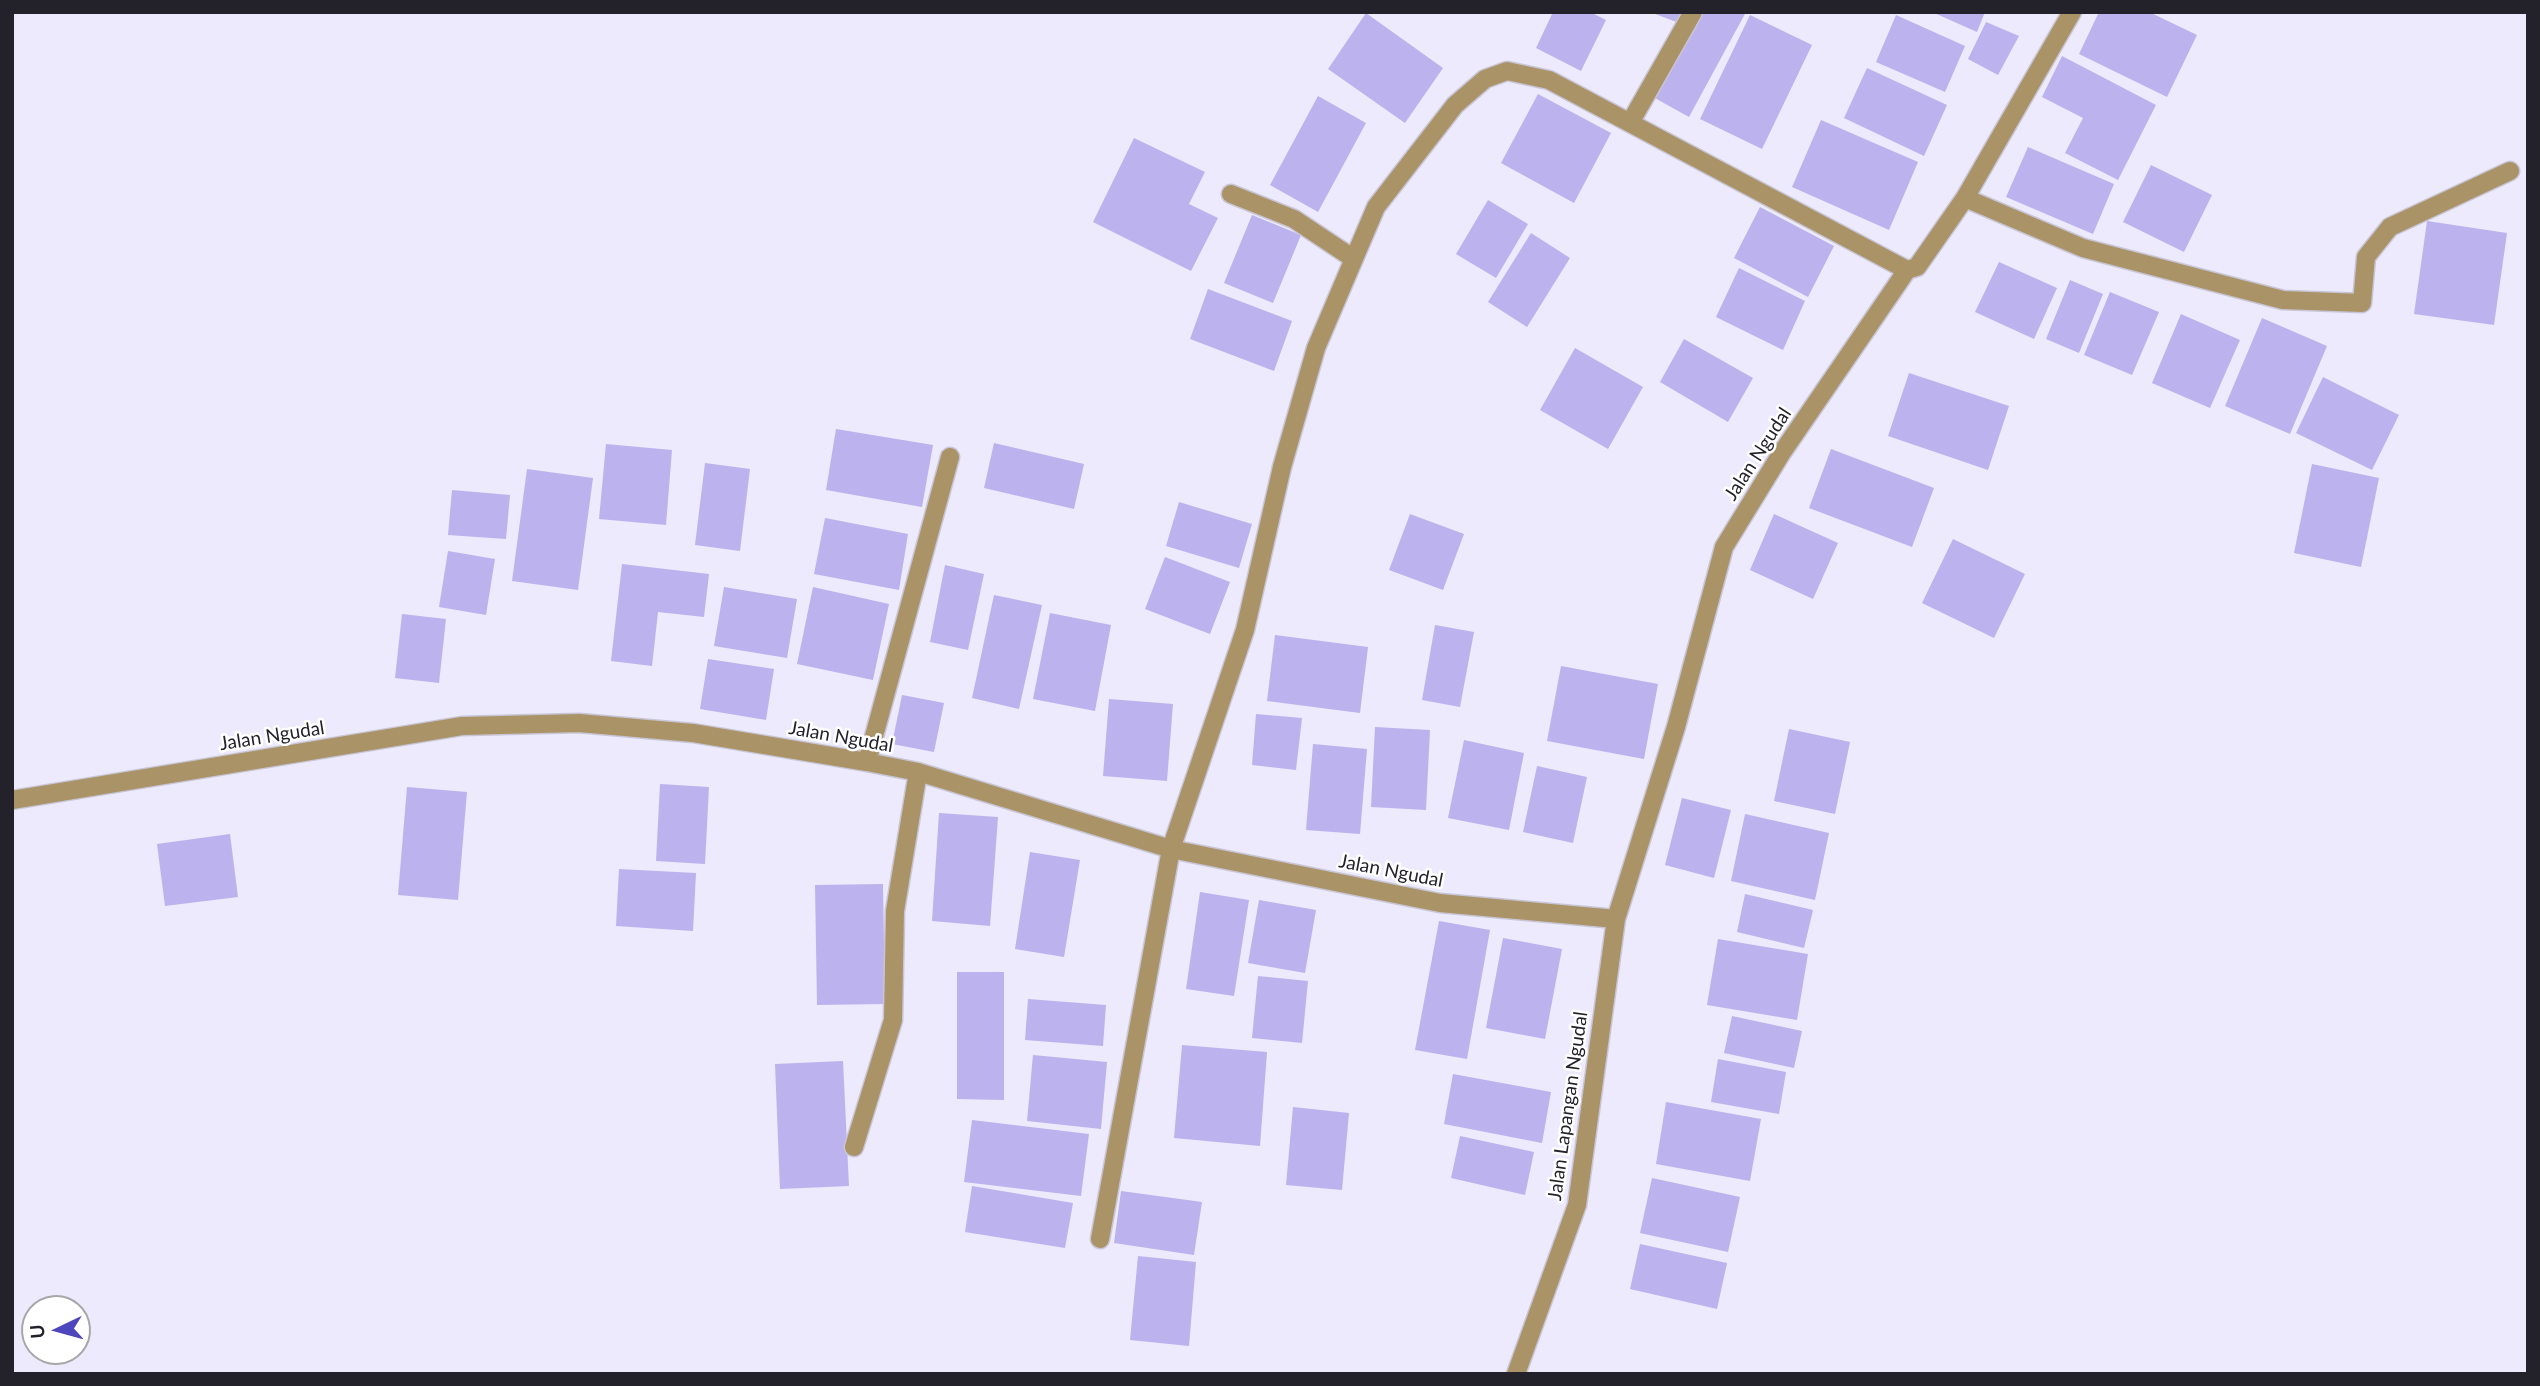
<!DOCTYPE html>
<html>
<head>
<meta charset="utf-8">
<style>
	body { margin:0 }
	#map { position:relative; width:2540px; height:1386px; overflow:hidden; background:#eceafc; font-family:Lato,sans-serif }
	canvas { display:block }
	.frame { position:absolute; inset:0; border:14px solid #23222a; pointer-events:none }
	.north { position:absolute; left:21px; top:1295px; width:70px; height:70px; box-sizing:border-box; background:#fff; border:2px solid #a7a7aa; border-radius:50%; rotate:265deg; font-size:19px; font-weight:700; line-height:28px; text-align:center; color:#23222a }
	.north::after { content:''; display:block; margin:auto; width:24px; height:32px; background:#4e46bd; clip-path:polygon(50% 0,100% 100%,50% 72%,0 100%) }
</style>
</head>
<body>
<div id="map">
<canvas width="2540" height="1386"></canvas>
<div class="frame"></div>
<div class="north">U</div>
</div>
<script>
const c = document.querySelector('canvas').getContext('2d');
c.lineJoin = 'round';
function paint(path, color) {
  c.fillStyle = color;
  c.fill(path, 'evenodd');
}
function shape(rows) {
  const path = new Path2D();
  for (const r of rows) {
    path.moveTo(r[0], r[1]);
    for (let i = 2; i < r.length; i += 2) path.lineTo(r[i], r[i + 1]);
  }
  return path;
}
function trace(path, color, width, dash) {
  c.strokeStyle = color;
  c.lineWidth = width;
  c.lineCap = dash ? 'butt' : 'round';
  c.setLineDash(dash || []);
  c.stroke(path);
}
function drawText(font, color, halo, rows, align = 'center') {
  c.font = font + ' Lato,sans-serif';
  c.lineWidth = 5;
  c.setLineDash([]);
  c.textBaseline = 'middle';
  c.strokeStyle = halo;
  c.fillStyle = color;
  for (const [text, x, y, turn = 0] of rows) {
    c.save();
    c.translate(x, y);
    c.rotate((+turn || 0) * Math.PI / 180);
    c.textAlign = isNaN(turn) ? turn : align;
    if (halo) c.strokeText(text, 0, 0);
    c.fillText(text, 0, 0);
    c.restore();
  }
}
paint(shape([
	[1553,12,1590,12,1606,20,1581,71,1536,48],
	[1650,12,1683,12,1679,23],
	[1699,12,1746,12,1689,117,1653,97],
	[1932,12,1985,12,1977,32],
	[2099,12,2149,12,2197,35,2167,97,2079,54],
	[1366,13,1443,68,1405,123,1328,69],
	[1750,15,1812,45,1762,149,1700,119],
	[1896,15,1965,46,1945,92,1876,62],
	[1986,22,2019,36,1998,75,1968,59],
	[2062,56,2156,105,2118,180,2065,153,2083,118,2042,97],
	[1867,68,1947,105,1924,156,1844,118],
	[1538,94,1611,133,1574,203,1501,163],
	[1318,96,1366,123,1318,212,1270,185],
	[1821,120,1918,162,1889,230,1792,187],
	[1134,138,1205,172,1189,204,1218,218,1191,271,1093,222],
	[2028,147,2114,184,2093,234,2006,197],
	[2151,165,2212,195,2184,252,2123,222],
	[1488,200,1528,224,1496,278,1456,254],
	[1760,207,1834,246,1808,297,1734,258],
	[1252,215,1301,235,1273,303,1224,283],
	[2427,221,2507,233,2494,325,2414,314],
	[1531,233,1570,258,1527,327,1488,302],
	[1999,262,2057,288,2034,339,1975,312],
	[1739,268,1805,301,1783,350,1716,317],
	[2070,280,2103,294,2079,353,2046,339],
	[1208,289,1292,321,1274,371,1190,339],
	[2110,292,2159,312,2132,375,2084,355],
	[2181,314,2240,340,2210,408,2152,383],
	[2262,318,2327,346,2290,434,2225,406],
	[1684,339,1753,378,1728,422,1660,382],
	[1575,348,1643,387,1608,449,1540,410],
	[1909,373,2009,406,1988,470,1888,436],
	[2323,377,2399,415,2372,470,2296,433],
	[836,429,933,445,922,507,826,490],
	[994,443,1084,464,1074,509,984,488],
	[606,444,672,450,666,525,599,519],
	[1831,449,1934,488,1912,547,1809,508],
	[705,463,750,469,740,551,695,545],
	[2312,464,2379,478,2361,567,2294,553],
	[527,469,593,478,578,590,512,581],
	[452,490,510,495,506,539,448,535],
	[1179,502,1252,524,1239,568,1166,546],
	[1410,514,1464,534,1443,590,1389,570],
	[1774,514,1838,543,1813,599,1750,570],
	[825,518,908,534,899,590,814,574],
	[1953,539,2025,574,1994,638,1922,603],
	[448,551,495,559,486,615,439,607],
	[1165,557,1230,582,1210,634,1145,609],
	[622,564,709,574,704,617,658,612,652,666,611,661],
	[945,565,984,574,968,650,930,642],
	[724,587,797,599,787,658,714,646],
	[813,587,889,604,873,680,797,664],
	[994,595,1042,605,1019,709,972,698],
	[1050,613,1111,625,1095,711,1033,699],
	[402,614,446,619,439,683,395,678],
	[1435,625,1474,632,1460,707,1422,700],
	[1275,635,1368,647,1360,713,1267,701],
	[708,659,774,669,766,720,700,709],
	[1561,666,1658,684,1644,759,1547,741],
	[902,695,944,703,934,752,892,744],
	[1109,699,1173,704,1167,781,1103,776],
	[1256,714,1302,718,1296,770,1252,765],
	[1375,727,1430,730,1426,810,1371,807],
	[1789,729,1850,742,1835,814,1774,801],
	[1464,740,1524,753,1509,830,1448,818],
	[1313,744,1367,749,1360,834,1306,830],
	[1537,766,1587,777,1573,843,1523,832],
	[660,784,709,787,705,864,656,861],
	[407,787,467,792,458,900,398,895],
	[1682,798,1731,810,1714,878,1665,865],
	[939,813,998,817,990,926,932,921],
	[1745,814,1829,833,1815,900,1731,881],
	[230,834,238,897,165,906,157,844],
	[1030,852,1080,860,1064,957,1015,949],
	[619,869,696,873,693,931,616,926],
	[883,884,885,1004,817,1005,815,885],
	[1200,892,1249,900,1234,996,1186,989],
	[1745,894,1813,910,1804,948,1737,932],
	[1259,900,1316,910,1305,973,1248,963],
	[1439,921,1490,930,1467,1059,1415,1050],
	[1503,938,1562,949,1545,1039,1486,1028],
	[1718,939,1808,954,1797,1020,1707,1005],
	[957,972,1004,972,1004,1100,957,1099],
	[1258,976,1308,981,1302,1043,1252,1038],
	[1028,999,1106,1005,1103,1046,1025,1040],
	[1732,1016,1802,1031,1794,1068,1724,1053],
	[1182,1045,1267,1052,1260,1146,1174,1138],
	[1033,1055,1107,1062,1101,1129,1027,1121],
	[1718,1059,1786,1072,1779,1114,1711,1102],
	[843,1061,849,1186,780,1189,775,1064],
	[1453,1074,1551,1092,1542,1143,1444,1124],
	[1666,1102,1761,1119,1750,1181,1656,1164],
	[1293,1107,1349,1113,1342,1190,1286,1185],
	[972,1120,1089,1134,1081,1196,964,1182],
	[1460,1136,1534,1152,1525,1195,1451,1178],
	[1652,1178,1740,1197,1728,1252,1640,1233],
	[972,1186,1073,1203,1065,1248,965,1232],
	[1121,1191,1202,1202,1194,1255,1114,1243],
	[1640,1244,1727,1263,1717,1309,1630,1289],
	[1138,1256,1196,1262,1189,1346,1130,1340]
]), '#bcb2ee');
const minor = shape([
	[1630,123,1693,12],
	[1231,194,1294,219,1354,259],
	[1965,198,2083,248,2283,300,2362,303,2366,257,2390,227,2510,171],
	[867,762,950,457],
	[12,800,462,726,579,723,693,733,867,762,918,772,1171,849,1440,903,1616,919,1676,727,1724,547,1781,454,1907,270,1917,267,1965,198,2072,12],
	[854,1147,893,1020,895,911,918,772],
	[1100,1239,1171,849,1245,630,1282,467,1316,348,1376,207,1455,105,1485,79,1507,71,1549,80,1907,270],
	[1516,1374,1577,1205,1616,919]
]);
trace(minor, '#c8c6d6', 21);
trace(minor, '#ab9368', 18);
drawText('19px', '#23222a', '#fff', [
	["Jalan Ngudal",1758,454,-57],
	["Jalan Ngudal",272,736,-9],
	["Jalan Ngudal",841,737,10],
	["Jalan Ngudal",1391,871,11],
	["Jalan Lapangan Ngudal",1568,1106,-82]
]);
</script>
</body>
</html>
